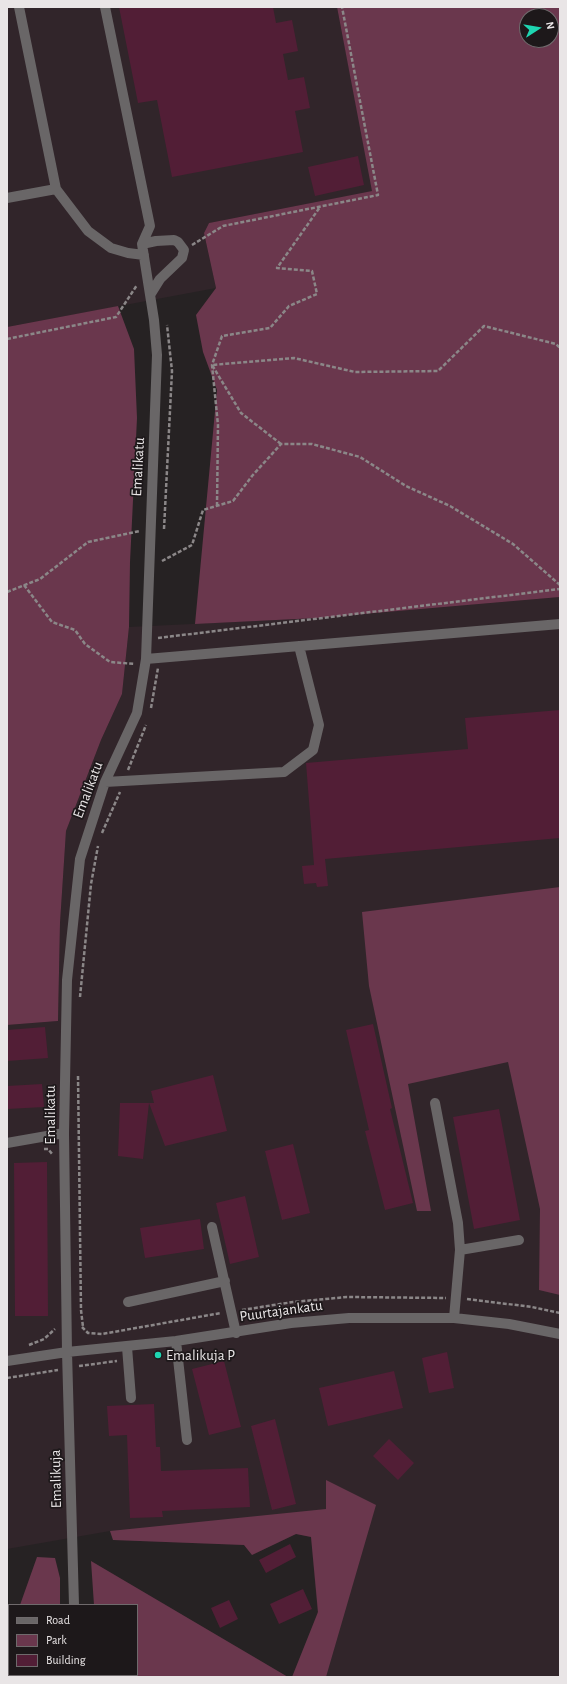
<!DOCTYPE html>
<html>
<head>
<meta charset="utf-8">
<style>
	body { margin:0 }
	#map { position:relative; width:567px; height:1684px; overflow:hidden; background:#262223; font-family:"Alegreya Sans",sans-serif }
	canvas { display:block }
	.frame { position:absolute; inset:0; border:8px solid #e9e5e6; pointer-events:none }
	.legend { position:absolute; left:8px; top:1604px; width:130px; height:72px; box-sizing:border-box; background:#1d181a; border:1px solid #6f6a6c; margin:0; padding:5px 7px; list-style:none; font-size:12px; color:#e9e5e6 }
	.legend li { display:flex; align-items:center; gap:8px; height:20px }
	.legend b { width:20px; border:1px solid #6f6a6c }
	.north { position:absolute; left:519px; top:8px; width:40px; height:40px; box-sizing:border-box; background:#1d181a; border:1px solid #6f6a6c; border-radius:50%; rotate:78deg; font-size:11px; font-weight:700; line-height:16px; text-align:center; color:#e9e5e6 }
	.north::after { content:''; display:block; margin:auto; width:14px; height:18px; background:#1ed5b1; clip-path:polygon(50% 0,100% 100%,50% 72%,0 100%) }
</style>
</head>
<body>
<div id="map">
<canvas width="567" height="1684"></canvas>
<div class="frame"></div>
<ul class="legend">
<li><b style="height:5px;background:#696667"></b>Road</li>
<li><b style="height:11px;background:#6a374d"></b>Park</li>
<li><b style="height:11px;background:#521e36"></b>Building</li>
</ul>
<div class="north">N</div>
</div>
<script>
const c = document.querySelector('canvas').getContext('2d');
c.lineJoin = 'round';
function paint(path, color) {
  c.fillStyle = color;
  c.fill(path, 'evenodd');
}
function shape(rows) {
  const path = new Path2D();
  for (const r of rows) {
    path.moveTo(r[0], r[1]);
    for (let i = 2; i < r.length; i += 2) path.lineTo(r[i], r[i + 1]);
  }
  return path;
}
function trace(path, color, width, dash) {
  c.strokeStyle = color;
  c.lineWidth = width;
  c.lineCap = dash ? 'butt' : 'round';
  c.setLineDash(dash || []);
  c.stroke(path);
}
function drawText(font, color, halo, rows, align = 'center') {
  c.font = font + ' "Alegreya Sans",sans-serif';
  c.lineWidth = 3.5;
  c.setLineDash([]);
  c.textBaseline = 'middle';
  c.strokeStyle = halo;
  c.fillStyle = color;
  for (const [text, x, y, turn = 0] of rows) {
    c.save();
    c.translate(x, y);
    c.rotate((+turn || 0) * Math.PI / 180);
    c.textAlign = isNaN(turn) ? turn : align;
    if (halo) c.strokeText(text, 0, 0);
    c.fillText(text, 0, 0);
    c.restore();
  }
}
paint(shape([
	[7,7,337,7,373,191,209,223,204,233,216,288,7,327],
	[560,597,560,1677,323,1677,311,1537,296,1534,252,1555,244,1545,113,1540,110,1531,7,1549,7,1025,58,1021,60,923,66,831,101,740,122,694,129,627,317,618]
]), '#31252a');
paint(shape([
	[337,7,560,7,560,597,317,618,195,624,217,390,203,352,196,315,216,288,204,233,209,223,372,191],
	[527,16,551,16,551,40,527,40],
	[118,306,134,349,137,418,130,562,129,627,122,694,101,740,66,831,60,923,58,1021,7,1025,7,327],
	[560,887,560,1295,539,1290,540,1209,508,1062,408,1084,431,1211,417,1211,369,986,362,912],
	[326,1480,376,1505,326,1677,292,1677,318,1612,311,1537,296,1534,252,1555,244,1545,113,1540,110,1531,326,1509],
	[37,1557,55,1558,60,1578,60,1605,20,1605],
	[91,1561,288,1677,98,1677,98,1675,137,1675,137,1605,94,1605],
	[9,1634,9,1675,62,1675,62,1677,7,1677,7,1639]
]), '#6a374d');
paint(shape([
	[119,7,273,7,276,23,292,20,298,51,283,54,288,80,304,77,310,108,295,111,303,152,172,177,157,100,138,103],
	[358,156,364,185,315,196,308,167],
	[560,710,560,838,325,859,328,886,317,887,316,883,304,884,302,866,314,865,306,763,468,749,465,718],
	[373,1024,392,1108,390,1109,413,1203,385,1210,365,1131,369,1130,346,1030],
	[45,1027,48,1058,7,1061,7,1030],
	[213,1075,227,1131,165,1146,149,1103,143,1159,118,1156,120,1103,154,1103,151,1091],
	[42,1084,44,1107,7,1109,7,1086],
	[499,1109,520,1220,474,1229,453,1117],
	[293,1144,310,1213,282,1220,265,1151],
	[47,1162,48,1316,15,1316,14,1163],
	[245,1196,259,1257,230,1264,216,1203],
	[200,1219,204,1249,145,1258,140,1228],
	[447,1352,454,1388,429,1393,422,1358],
	[224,1361,241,1427,209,1435,192,1369],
	[394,1371,403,1408,328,1426,319,1388],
	[154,1404,156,1447,160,1447,161,1471,248,1468,250,1507,162,1511,163,1517,130,1518,127,1435,109,1436,107,1406],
	[275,1419,296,1504,272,1510,251,1426],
	[389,1439,414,1463,398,1480,373,1456],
	[290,1544,296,1557,266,1573,259,1560],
	[303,1589,312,1609,279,1624,270,1604],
	[229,1600,238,1619,220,1628,211,1608]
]), '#521e36');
trace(shape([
	[192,245,223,226,378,195,342,7],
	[7,339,116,317,137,285],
	[281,444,241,413,212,365,294,358,355,372,438,371,484,326,556,344,560,348],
	[217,506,218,425,212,365,222,336,270,328,289,306,317,294,312,271,277,268,320,207],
	[164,529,172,371,167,325],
	[162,561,192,545,203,510,233,501,252,476,281,444,312,444,360,457,406,486,450,506,513,544,560,585],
	[24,585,52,622,75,630,85,644,110,662,135,664],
	[7,592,40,579,88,542,140,531],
	[158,638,560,589],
	[151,708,158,668],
	[128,770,146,725],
	[102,833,120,792],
	[80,997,91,884,98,846],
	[78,1076,81,1310,83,1327],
	[44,1149,48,1149,53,1155],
	[467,1299,532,1307,560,1313],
	[242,1310,293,1302,347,1297,446,1298],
	[82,1327,88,1333,102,1334,221,1313],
	[29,1345,44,1339,55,1329],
	[79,1366,117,1361],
	[7,1378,58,1370]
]), '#8b8788', 2.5, [4, 2]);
trace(shape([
	[105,7,150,226,142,244],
	[56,189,88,231,111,248,128,253,144,255],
	[7,198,56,189,19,7],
	[142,244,156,241,174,240,178,242,184,250,182,258,160,279,150,295],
	[146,659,560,624],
	[105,782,284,772,313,750,319,725,299,646],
	[435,1103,458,1223,460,1250,454,1318],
	[7,1143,64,1133],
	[212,1227,236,1333],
	[460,1250,519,1240],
	[128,1302,225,1281],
	[176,1341,187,1440],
	[127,1347,131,1398],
	[7,1361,67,1352,176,1341,291,1323,349,1318,454,1318,509,1324,560,1334],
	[74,1605,67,1352,64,1133,67,980,80,859,105,782,137,713,146,659,157,355,154,320,142,244],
	[76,1675,76,1677]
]), '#696667', 10);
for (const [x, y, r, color] of [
	[158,1355,4,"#1ed5b1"]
]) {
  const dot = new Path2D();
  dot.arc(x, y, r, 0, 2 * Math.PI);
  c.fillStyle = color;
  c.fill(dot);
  trace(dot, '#1d181a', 1.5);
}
drawText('15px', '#e9e5e6', '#1d181a', [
	["Emalikatu",138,467,-87],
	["Emalikatu",88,790,-69],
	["Emalikatu",50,1115,-90],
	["Puurtajankatu",281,1311,-8],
	["Emalikuja",56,1479,-91]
]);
drawText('15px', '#e9e5e6', '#1d181a', [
	["Emalikuja P",166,1355]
], 'left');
</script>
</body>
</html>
